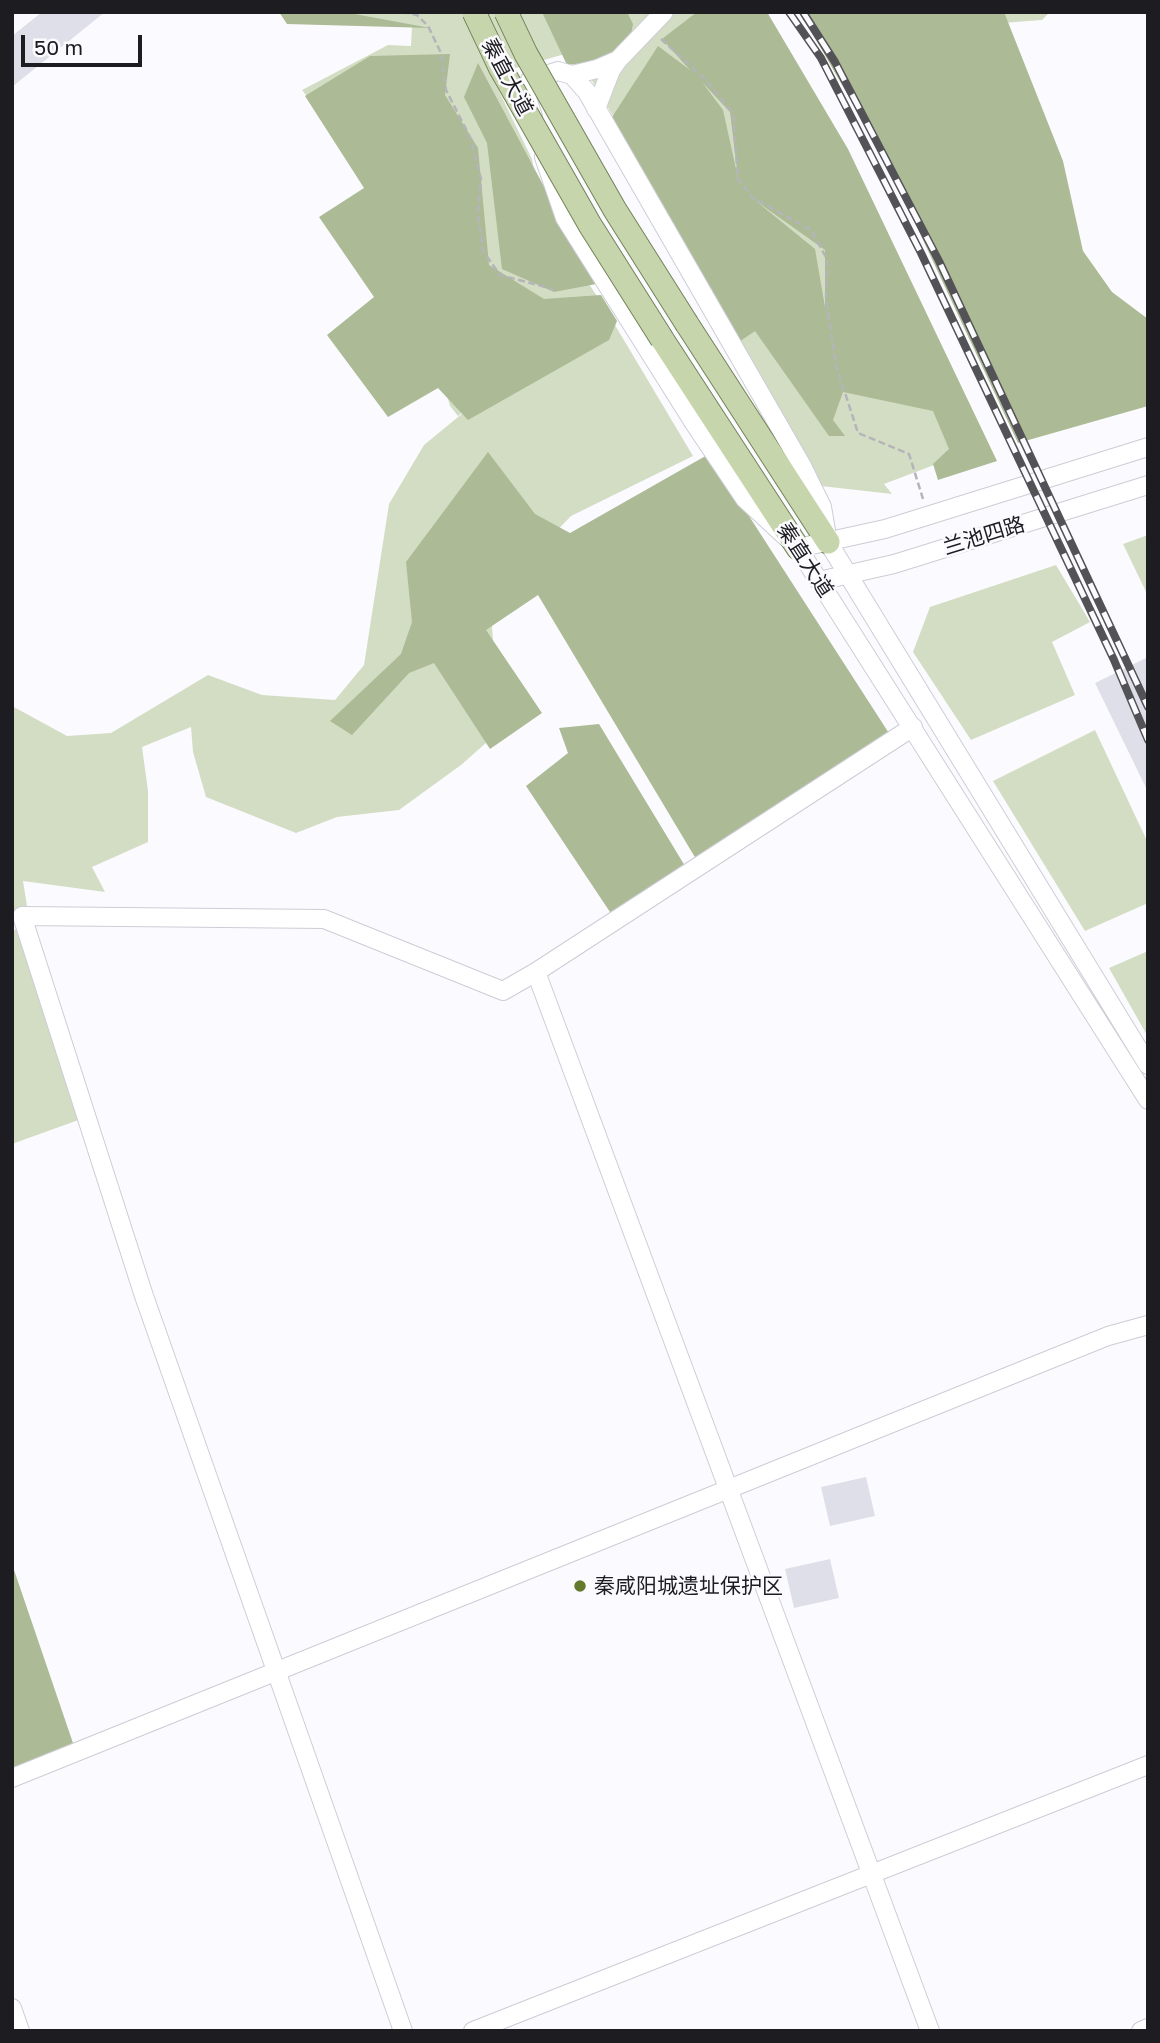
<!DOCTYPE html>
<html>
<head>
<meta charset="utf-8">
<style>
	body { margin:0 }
	#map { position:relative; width:1160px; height:2043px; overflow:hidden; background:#fbfbff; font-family:"Golos Text",sans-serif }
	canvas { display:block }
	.frame { position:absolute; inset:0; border:14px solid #1d1d21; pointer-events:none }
	.scale { position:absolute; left:21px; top:35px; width:121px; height:32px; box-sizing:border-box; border:4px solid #1d1d21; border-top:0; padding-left:9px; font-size:21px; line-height:24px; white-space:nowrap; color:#1d1d21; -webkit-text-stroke:5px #fbfbff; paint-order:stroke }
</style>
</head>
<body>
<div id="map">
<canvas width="1160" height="2043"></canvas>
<div class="frame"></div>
<div class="scale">50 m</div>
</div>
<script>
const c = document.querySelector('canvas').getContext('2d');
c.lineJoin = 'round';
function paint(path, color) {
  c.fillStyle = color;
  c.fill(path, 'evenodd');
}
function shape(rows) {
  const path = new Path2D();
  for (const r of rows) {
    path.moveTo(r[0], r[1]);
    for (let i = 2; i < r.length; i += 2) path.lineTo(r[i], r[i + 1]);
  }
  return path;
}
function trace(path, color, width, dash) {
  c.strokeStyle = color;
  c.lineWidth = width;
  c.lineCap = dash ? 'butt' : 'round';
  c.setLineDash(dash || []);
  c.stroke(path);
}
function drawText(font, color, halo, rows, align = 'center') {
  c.font = font + ' "Golos Text","Noto Sans SC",sans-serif';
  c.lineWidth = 5;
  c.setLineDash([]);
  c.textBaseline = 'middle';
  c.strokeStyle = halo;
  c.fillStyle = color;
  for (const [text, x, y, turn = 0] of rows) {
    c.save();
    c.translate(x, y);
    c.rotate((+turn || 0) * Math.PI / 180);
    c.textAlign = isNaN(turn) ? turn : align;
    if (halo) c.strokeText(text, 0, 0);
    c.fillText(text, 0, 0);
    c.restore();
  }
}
paint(shape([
	[286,12,764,12,987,445,884,484,892,494,821,486,736,344,745,337,591,79,565,54,491,75,532,159,542,214,603,305,693,456,571,516,533,555,491,610,493,641,530,704,461,765,399,810,337,817,296,833,206,797,193,752,191,727,142,747,148,791,148,842,92,867,105,892,23,881,27,906,12,921,12,706,67,736,111,733,208,675,262,695,335,700,364,665,389,504,424,445,486,394,458,416,450,406,427,325,378,186,302,90,388,45,411,46,412,27],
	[870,12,1050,12,1042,20,977,25],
	[1148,535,1148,596,1123,544],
	[1056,565,1090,622,1052,642,1075,695,971,740,913,652,930,607],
	[1095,730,1148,843,1148,903,1085,931,993,781],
	[21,927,84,1118,12,1144,12,931],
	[1148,951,1148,1037,1109,968]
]), '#d3ddc4');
paint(shape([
	[279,12,344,12,430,28,287,24],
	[542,12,627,12,633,24,629,45,617,59,567,65],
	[697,12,767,12,848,149,997,461,938,480,933,464,949,449,933,411,843,392,833,420,845,436,829,436,755,331,736,344,605,128,658,46,690,70,662,39],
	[702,82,730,112,738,178,723,110],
	[756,201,825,250,825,307,815,249],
	[800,12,1004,12,1063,161,1083,251,1112,292,1148,319,1148,406,1018,443,887,163],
	[450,54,445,95,478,148,489,265,544,299,601,295,617,321,609,340,468,420,438,388,388,417,327,335,374,297,319,217,364,188,305,96,370,56],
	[478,63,596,284,554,292,502,269,487,143,464,97],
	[488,452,535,514,570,533,709,454,894,741,702,869,538,595,486,630,542,713,490,749,434,663,409,673,352,735,330,721,401,654,412,622,406,562],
	[599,724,688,871,618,924,526,786,568,753,559,728],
	[12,1564,74,1746,12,1771]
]), '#acba95');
paint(shape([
	[42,12,105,12,12,87,12,36],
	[1148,657,1148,792,1095,683],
	[866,1477,875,1516,830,1526,821,1487],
	[830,1559,839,1598,794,1608,785,1569]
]), '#dedfe9');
const minor = shape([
	[618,60,664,12],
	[572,75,597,69,618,60,611,70,596,109],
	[533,117,527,98,530,80,558,71,572,75,587,92,802,466,822,507,828,542,1148,1065],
	[544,157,565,218,694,423,745,499,798,548,1148,1100],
	[798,548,885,529,1148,447],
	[819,581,894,564,1148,485],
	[913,727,536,972,930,2031],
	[12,1778,1108,1336,1148,1325],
	[12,2008,20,2031],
	[403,2031,144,1296,22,916,324,919,503,991,536,972],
	[473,2031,1148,1765],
	[1141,2031,1148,2028]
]);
const major = shape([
	[687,324,828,542],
	[662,339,798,548]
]);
trace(minor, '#cccdd6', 20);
trace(major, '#738258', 25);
trace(shape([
	[402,12,417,15,428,26,441,53,446,90,471,139,481,179,478,214,483,251,500,275,553,289],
	[661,39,705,79,733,114,738,179,753,198,811,230,827,259,826,298,836,365,858,433,909,454,923,499]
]), '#b5b5b9', 2.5, [7, 3.5]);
trace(minor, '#fff', 18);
trace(major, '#c7d5ac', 23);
const rail = shape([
	[789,12,821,58,921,253,1114,660,1148,740],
	[803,12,835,62,939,261,1148,707]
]);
trace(rail, '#535357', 8);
trace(rail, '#fbfbff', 5, [16]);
const majorBridge = shape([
	[474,12,500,67,590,225,662,339],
	[506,12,526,54,615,210,687,324]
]);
trace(majorBridge, '#738258', 25, []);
trace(majorBridge, '#c7d5ac', 23);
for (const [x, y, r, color] of [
	[580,1586,7,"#637a2c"]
]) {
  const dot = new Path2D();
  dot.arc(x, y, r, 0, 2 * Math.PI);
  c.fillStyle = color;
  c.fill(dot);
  trace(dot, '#fbfbff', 2.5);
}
drawText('21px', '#1d1d21', '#fbfbff', [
	["秦直大道",507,77,62],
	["兰池四路",984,536,-17],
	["秦直大道",805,560,57]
]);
drawText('21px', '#1d1d21', '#fbfbff', [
	["秦咸阳城遗址保护区",594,1586]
], 'left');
</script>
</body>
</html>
